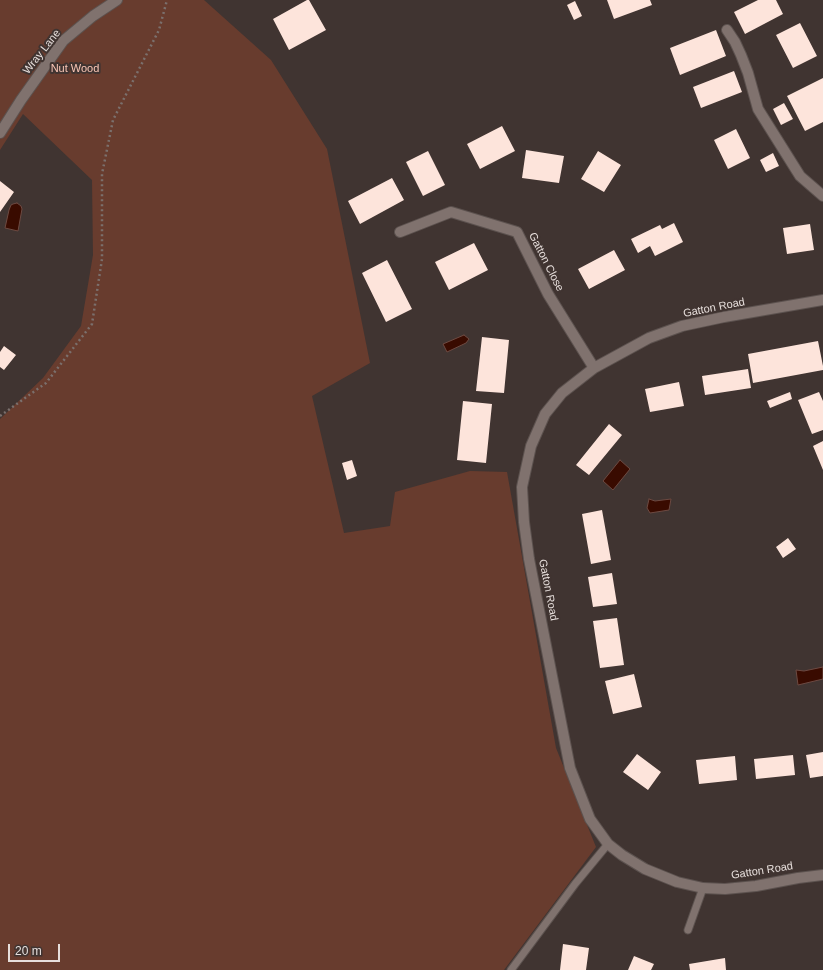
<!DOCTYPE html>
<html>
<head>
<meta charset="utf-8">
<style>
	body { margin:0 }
	#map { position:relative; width:823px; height:970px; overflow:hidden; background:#403431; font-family:Arial,sans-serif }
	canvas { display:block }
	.scale { position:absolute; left:8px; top:944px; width:52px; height:18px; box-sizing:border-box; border:2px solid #e6dedb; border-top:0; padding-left:5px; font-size:12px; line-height:14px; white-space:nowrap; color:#e6dedb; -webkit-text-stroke:3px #403431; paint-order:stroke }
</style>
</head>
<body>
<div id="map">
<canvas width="823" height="970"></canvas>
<div class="scale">20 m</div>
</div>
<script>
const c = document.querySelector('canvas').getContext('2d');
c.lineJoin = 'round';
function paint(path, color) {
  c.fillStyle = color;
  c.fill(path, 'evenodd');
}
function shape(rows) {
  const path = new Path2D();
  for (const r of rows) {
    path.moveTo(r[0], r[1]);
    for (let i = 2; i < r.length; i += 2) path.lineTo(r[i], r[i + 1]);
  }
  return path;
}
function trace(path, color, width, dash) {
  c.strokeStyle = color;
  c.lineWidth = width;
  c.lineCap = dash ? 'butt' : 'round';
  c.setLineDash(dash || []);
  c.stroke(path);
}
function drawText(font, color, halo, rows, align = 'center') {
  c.font = font + ' Arial,sans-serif';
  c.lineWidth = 4;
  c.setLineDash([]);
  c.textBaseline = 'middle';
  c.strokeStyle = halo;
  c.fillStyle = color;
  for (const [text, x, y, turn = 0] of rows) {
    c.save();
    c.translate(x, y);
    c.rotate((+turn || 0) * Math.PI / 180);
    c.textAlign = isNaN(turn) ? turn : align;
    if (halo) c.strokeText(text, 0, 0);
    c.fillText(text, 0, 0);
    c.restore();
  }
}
paint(shape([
	[0,0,204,0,271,60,327,149,370,363,312,396,344,533,390,526,395,492,470,471,507,472,556,748,596,847,504,970,0,970,0,419,43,378,81,326,93,255,92,180,23,114,0,150]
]), '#683c2e');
const water = shape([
	[17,203,21,206,22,209,18,231,5,228,9,210,11,205,13,204,17,203],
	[464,335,469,339,466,343,447,352,443,344,464,335],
	[620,460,630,469,613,490,603,481,620,460],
	[649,499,655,501,671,499,669,510,650,513,647,508,649,499],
	[823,667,823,679,798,685,796,670,804,671,823,667]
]);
paint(water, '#390b00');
trace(water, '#6d4a42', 1);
paint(shape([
	[307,0,309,0,326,30,289,50,273,19],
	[607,0,650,0,652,5,614,19],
	[758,0,776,0,783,14,745,34,734,12],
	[575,1,582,16,574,20,567,5],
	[800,23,817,56,793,68,776,35],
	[716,30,726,56,680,75,670,48],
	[734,71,742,92,701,108,693,87],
	[823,78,823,122,805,131,787,96],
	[784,103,793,119,781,125,773,109],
	[502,126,515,151,480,169,467,144],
	[736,129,750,158,728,169,714,140],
	[526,150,564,156,559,183,522,178],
	[428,151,445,185,423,196,406,162],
	[598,151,621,165,604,192,581,179],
	[773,153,779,166,766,172,760,160],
	[392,178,404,200,360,224,348,201],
	[0,181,14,192,0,212],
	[674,223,683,242,655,256,650,246,638,253,631,239,660,225,662,229],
	[810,224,814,250,787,254,783,228],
	[474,243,488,270,449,290,435,262],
	[614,250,625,270,589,289,578,269],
	[387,260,412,309,386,322,362,273],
	[482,337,509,340,504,393,476,391],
	[818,341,823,366,823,370,753,383,748,354],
	[4,346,16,355,4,370,0,367,0,352],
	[748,369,751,388,705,395,702,376],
	[679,382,684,406,650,412,645,389],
	[790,392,792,399,770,408,767,401],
	[819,392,823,401,823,430,812,434,798,400],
	[463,401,492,404,486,463,457,460],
	[609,424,622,435,589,475,576,465],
	[823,441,823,470,813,446],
	[352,460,357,476,347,480,342,463],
	[602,510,611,560,591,564,582,514],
	[788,538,796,549,783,558,776,547],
	[612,573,617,604,593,607,588,577],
	[617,618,624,665,600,668,593,621],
	[634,674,642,707,613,714,605,681],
	[823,752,823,776,810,778,806,755],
	[637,754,661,772,648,790,623,772],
	[793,755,795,775,756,779,754,759],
	[735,756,737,780,699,784,696,760],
	[563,944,589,948,586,970,560,970],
	[634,956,654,964,651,970,628,970],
	[725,958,726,970,690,970,689,964]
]), '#fde4db');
const lane = shape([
	[688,930,703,888],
	[511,970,575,884,608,844]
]);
const street = shape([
	[727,30,735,42,741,55,748,73,758,109,800,176,823,196],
	[400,232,451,212,517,232,548,294,594,368],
	[823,300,724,317,682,326,649,338,594,368,562,393,545,414,531,446,522,487,524,522,529,559,570,768,590,819,608,844,622,855,645,869,677,882,703,888,725,889,756,886,798,878,823,875]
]);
const secondary = shape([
	[0,133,21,100,63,41,93,16,117,0]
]);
trace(lane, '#5c524f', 9);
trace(street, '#5c524f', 12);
trace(secondary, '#5c524f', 12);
trace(shape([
	[0,416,46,383,92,324,102,259,102,174,113,120,159,30,167,0]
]), '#7b706d', 2.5, [2, 3]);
trace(lane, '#80726e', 7);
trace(street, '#80726e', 10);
trace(secondary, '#80726e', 10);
drawText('11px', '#e6dedb', '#403431', [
	["Wray Lane",42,52,-52],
	["Gatton Close",546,262,63],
	["Gatton Road",714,308,-11],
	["Gatton Road",548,590,79],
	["Gatton Road",762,871,-9]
]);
drawText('11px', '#fac6b6', '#403431', [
	["Nut Wood",75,69]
]);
</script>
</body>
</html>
